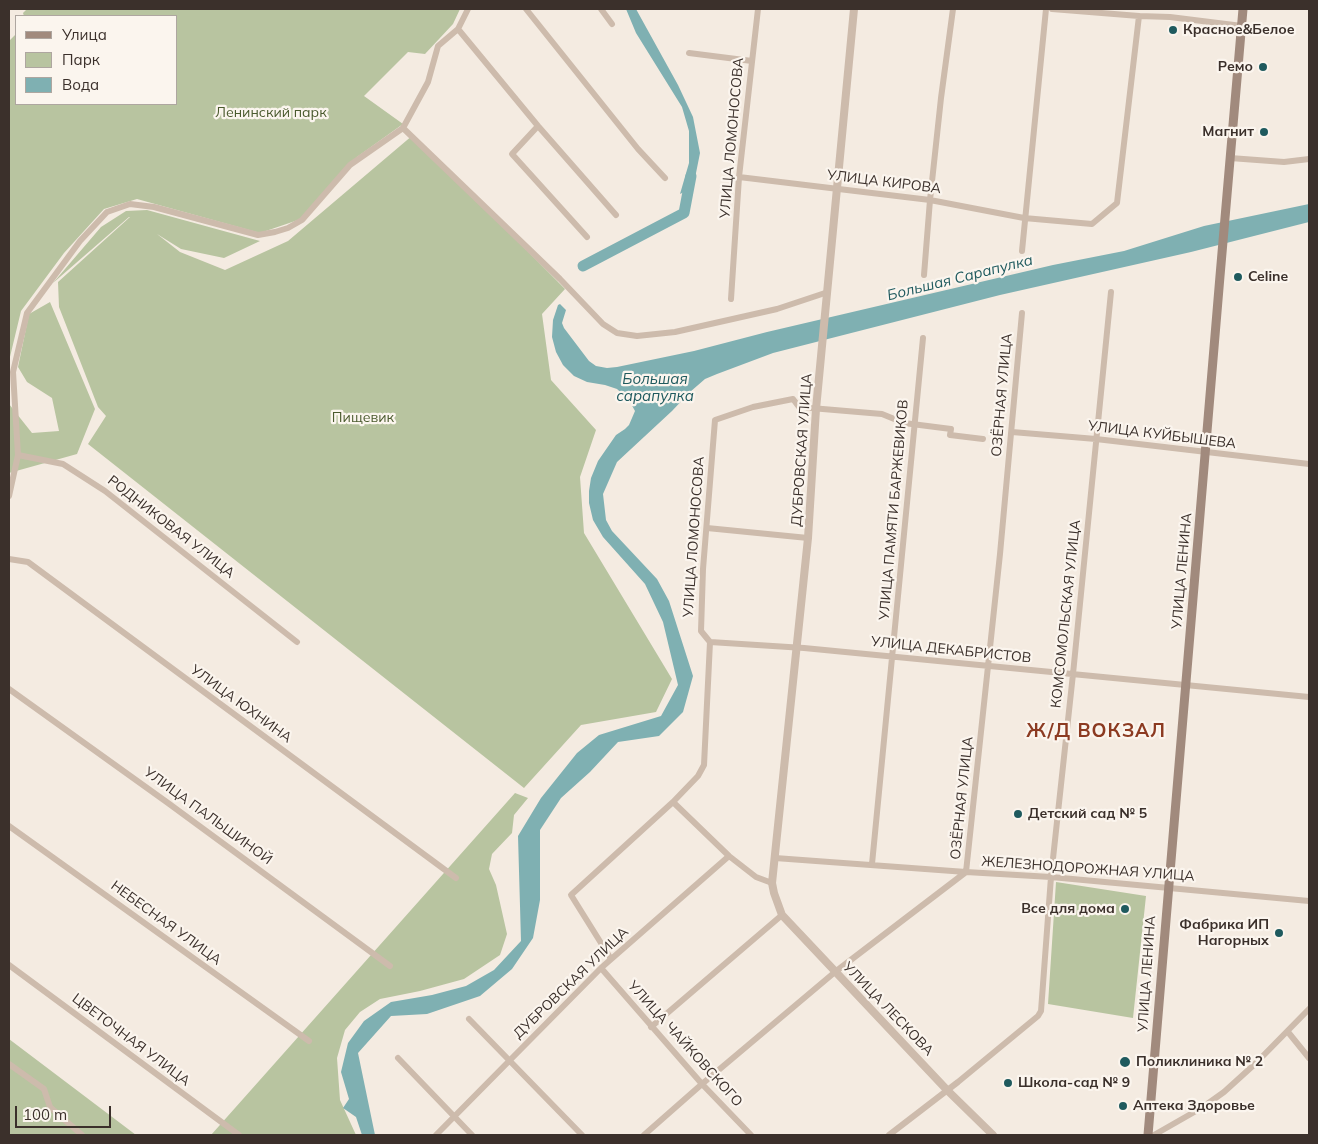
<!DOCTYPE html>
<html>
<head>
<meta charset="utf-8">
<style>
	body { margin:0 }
	#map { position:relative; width:1318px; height:1144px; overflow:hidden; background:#f4ebe1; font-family:Mulish,sans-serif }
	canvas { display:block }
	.frame { position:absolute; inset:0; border:10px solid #3b302b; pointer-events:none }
	.legend { position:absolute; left:15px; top:15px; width:162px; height:90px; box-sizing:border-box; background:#fbf5ee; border:1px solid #aea6a0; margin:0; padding:6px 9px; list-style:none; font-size:15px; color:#3b302b }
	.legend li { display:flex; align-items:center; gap:10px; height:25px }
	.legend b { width:25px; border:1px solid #aea6a0 }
	.scale { position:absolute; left:15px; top:1106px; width:96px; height:22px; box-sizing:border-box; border:2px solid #3b302b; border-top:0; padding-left:6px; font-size:15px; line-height:18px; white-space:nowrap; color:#3b302b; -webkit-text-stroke:4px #fbf5ee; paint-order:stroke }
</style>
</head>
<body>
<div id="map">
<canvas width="1318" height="1144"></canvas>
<div class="frame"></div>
<ul class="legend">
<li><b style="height:6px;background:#a18a7d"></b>Улица</li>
<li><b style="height:14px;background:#b8c4a0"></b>Парк</li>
<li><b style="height:14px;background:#7fb0b2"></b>Вода</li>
</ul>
<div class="scale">100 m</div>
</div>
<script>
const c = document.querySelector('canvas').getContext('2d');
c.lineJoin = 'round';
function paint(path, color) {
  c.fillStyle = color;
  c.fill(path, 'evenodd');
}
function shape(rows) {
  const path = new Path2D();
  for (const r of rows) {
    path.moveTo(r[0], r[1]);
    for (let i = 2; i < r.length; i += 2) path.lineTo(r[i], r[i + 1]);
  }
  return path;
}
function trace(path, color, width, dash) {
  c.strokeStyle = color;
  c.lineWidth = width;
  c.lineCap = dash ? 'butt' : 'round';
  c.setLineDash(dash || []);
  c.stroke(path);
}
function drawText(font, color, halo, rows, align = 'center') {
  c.font = font + ' Mulish,sans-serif';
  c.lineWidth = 4.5;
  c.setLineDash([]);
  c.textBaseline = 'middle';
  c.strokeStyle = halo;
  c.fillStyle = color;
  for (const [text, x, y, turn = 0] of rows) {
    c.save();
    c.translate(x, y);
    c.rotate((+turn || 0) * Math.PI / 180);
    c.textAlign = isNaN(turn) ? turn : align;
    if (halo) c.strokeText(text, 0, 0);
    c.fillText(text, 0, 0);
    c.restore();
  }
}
paint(shape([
	[27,9,460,9,453,24,425,54,408,52,364,96,403,124,357,157,304,218,260,233,137,199,104,209,64,253,21,311,9,361,9,41,16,34,16,104,176,104,176,16,24,16,23,13],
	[413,135,565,289,542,314,551,380,596,430,580,477,584,533,672,679,656,712,581,725,524,788,88,444,106,416,98,407,59,307,58,282,130,217,129,217,53,283,101,227,126,211,147,210,260,241,224,258,181,249,157,234,180,252,225,270,288,241],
	[50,302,95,409,77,454,9,473,9,404,32,433,59,431,52,398,27,382,18,367,29,314],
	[515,793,528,798,514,815,512,833,492,854,489,869,496,885,507,934,500,955,464,979,420,991,380,999,360,1012,345,1030,337,1058,340,1100,356,1135,211,1135],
	[1056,882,1146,896,1133,1018,1048,1004],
	[9,1039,136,1135,9,1135]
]), '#b8c4a0');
paint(shape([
	[626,9,636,9,678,85,693,117,700,153,695,178,688,190,680,194,689,163,689,131,682,107,636,33],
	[1309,204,1309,222,1191,252,1000,295,773,353,717,374,705,379,690,392,672,411,617,462,603,494,606,520,612,531,657,579,669,601,693,676,683,712,659,736,618,742,590,772,561,798,540,830,540,900,533,938,512,969,480,996,427,1014,391,1016,358,1053,375,1135,362,1135,356,1117,343,1108,349,1099,341,1072,348,1043,364,1021,391,1002,432,995,466,986,494,970,521,941,518,836,541,798,577,753,599,735,661,716,678,685,663,622,645,584,603,537,593,520,589,503,589,491,591,478,598,461,616,435,625,429,629,425,635,411,629,400,617,389,605,385,587,382,574,376,563,365,556,352,552,337,553,320,558,305,560,304,566,310,562,323,564,328,589,361,596,366,607,368,617,367,694,351,767,332,1053,265,1124,251,1204,226]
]), '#7fb0b2');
trace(shape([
	[583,266,684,213,691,176]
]), '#7fb0b2', 11);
trace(shape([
	[526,9,638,149,665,178],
	[601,9,612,24],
	[1052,9,1139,16,1170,17,1242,26],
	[458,29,538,126,616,215],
	[689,53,752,61],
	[538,126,512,154,587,237],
	[403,128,560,279,603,324,617,333,637,336,675,332,777,309,828,292],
	[1230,158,1284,162,1309,159],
	[739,177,930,200,1024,218,1092,224,1117,203,1139,16],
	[1022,251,1046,9],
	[924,275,930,200,941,98,953,9],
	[731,299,739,177,758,9],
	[1012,432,1096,439,1309,464],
	[18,455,63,464,105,491,297,642],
	[9,496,18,455,13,372,27,313,80,241,107,212,130,204,154,207,258,235,275,232,288,228,302,220,350,165,403,128,428,82,438,46,458,29,468,9],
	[707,528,808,538],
	[9,559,28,562,456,878],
	[710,642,804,648,1309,697],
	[9,689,168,803,390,966],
	[673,802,729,856,756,877,772,883],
	[9,826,309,1041],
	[775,858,966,872,1051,877,1309,901],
	[872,864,923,338],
	[611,959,571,895,673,802,698,776,704,765,710,642,701,631,703,569,715,420,753,407,793,399,799,407,882,414,904,423,951,429,950,435,983,439],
	[9,965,239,1135],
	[601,968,702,1084,751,1135],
	[469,1019,582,1135],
	[651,1027,782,915],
	[1288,1032,1309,1058],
	[398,1058,472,1135],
	[9,1064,44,1089,50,1107,82,1135],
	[436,1135,601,968,729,856],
	[644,1135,702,1084,835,972,966,872,1000,554,1022,313],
	[889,1135,958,1082,1038,1016,1041,1011,1051,877,1073,674,1111,292],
	[1154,1135,1203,1107,1224,1092,1256,1063,1309,1009]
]), '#cdbbac', 6);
trace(shape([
	[854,9,816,409,808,538,772,883,774,893,782,915,947,1090,993,1135]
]), '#cdbbac', 8);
trace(shape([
	[1148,1135,1220,276,1243,9]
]), '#a18a7d', 9);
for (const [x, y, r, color] of [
	[1173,30,5,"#1f5a5e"],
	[1263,67,5,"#1f5a5e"],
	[1264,132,5,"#1f5a5e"],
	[1238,277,5,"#1f5a5e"],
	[1018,814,5,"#1f5a5e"],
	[1125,909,5,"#1f5a5e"],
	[1279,933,5,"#1f5a5e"],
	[1125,1062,6,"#1f5a5e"],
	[1008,1083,5,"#1f5a5e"],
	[1123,1106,5,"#1f5a5e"]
]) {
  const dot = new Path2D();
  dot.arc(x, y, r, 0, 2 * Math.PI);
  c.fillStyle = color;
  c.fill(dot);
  trace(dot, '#fbf5ee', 2);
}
drawText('bold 14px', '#3b302b', '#fbf5ee', [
	["Красное&Белое",1183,30],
	["Ремо",1253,67,"right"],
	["Магнит",1254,132,"right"],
	["Celine",1248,277],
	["Детский сад № 5",1028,814],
	["Все для дома",1115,909,"right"],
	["Фабрика ИП",1269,925,"right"],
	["Нагорных",1269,941,"right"],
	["Поликлиника № 2",1136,1062],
	["Школа-сад № 9",1018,1083],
	["Аптека Здоровье",1133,1106]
], 'left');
drawText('14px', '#4a5a2e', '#fbf5ee', [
	["Ленинский парк",271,113],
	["Пищевик",363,418]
]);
drawText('14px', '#3b302b', '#fbf5ee', [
	["УЛИЦА ЛОМОНОСОВА",732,138,-85],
	["УЛИЦА КИРОВА",884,182,7],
	["ОЗЁРНАЯ УЛИЦА",1002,395,-85],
	["УЛИЦА КУЙБЫШЕВА",1162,435,7],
	["ДУБРОВСКАЯ УЛИЦА",802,450,-86],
	["УЛИЦА ПАМЯТИ БАРЖЕВИКОВ",894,510,-85],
	["РОДНИКОВАЯ УЛИЦА",171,527,38],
	["УЛИЦА ЛОМОНОСОВА",694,537,-86],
	["УЛИЦА ЛЕНИНА",1182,571,-85],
	["КОМСОМОЛЬСКАЯ УЛИЦА",1066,614,-84],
	["УЛИЦА ДЕКАБРИСТОВ",951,650,6],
	["УЛИЦА ЮХНИНА",241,704,36],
	["ОЗЁРНАЯ УЛИЦА",962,798,-84],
	["УЛИЦА ПАЛЬШИНОЙ",208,816,36],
	["ЖЕЛЕЗНОДОРОЖНАЯ УЛИЦА",1088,869,4],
	["НЕБЕСНАЯ УЛИЦА",166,923,36],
	["УЛИЦА ЛЕНИНА",1147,974,-86],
	["ДУБРОВСКАЯ УЛИЦА",571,983,-44],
	["УЛИЦА ЛЕСКОВА",888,1009,46],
	["ЦВЕТОЧНАЯ УЛИЦА",131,1040,37],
	["УЛИЦА ЧАЙКОВСКОГО",685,1044,48]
]);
drawText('italic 15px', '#1f5a5e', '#fbf5ee', [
	["Большая Сарапулка",960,278,-14],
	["Большая",655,379],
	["сарапулка",655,396]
]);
c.letterSpacing = '1px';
drawText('bold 19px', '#8c3b22', '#fbf5ee', [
	["Ж/Д ВОКЗАЛ",1096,731]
]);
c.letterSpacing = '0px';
</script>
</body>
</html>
